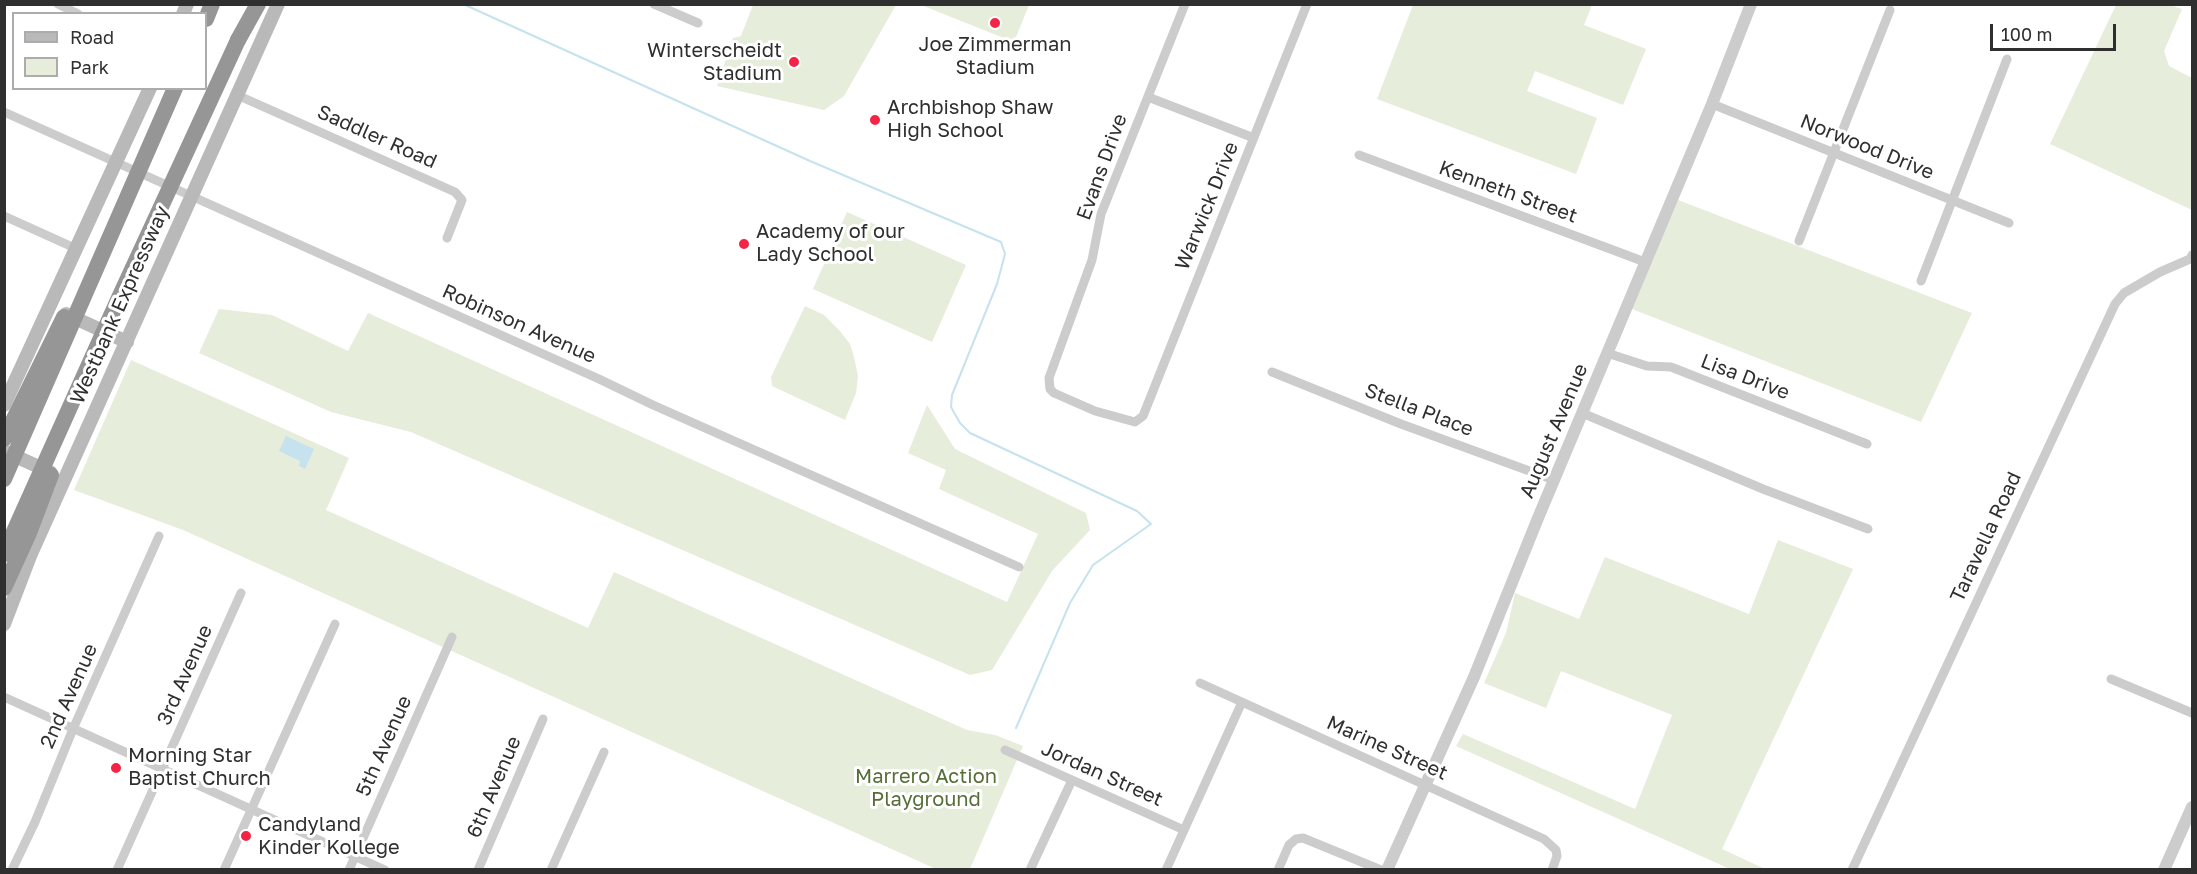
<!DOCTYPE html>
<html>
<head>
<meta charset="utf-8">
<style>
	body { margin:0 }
	#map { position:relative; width:2197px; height:874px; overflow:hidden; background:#fff; font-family:"Golos Text",sans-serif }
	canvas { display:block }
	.frame { position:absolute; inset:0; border:6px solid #2f2f2f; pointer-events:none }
	.legend { position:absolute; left:12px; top:12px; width:195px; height:78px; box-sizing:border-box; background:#fff; border:2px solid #acacac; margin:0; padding:8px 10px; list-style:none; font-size:18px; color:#2f2f2f }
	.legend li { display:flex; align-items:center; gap:12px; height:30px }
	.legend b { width:30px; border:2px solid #acacac }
	.scale { position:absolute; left:1990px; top:24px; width:126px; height:27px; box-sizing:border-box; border:3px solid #2f2f2f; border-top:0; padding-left:8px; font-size:18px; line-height:21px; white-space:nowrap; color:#2f2f2f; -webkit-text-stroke:4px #fff; paint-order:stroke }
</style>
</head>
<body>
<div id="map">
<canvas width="2197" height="874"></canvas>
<div class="frame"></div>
<ul class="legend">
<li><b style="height:8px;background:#b9b9b9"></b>Road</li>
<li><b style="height:16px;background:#e6eddb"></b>Park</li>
</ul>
<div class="scale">100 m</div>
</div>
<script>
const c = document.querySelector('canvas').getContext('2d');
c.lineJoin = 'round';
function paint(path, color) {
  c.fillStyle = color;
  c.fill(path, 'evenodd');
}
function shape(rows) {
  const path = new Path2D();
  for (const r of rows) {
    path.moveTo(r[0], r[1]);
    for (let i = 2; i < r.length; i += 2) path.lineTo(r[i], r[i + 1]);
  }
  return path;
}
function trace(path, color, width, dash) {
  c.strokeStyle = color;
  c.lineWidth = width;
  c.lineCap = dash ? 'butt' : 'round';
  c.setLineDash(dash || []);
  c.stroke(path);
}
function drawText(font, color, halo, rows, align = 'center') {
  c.font = font + ' "Golos Text",sans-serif';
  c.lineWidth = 6;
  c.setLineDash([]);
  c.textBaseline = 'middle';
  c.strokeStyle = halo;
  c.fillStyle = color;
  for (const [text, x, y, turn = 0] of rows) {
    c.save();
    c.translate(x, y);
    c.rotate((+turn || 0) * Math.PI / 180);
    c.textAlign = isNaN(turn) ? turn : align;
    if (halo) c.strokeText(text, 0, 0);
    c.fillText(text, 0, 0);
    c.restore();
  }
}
paint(shape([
	[753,5,753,4,896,5,844,96,824,110,717,86,733,38,741,36],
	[921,5,1029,4,1029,5,1014,42],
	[1413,5,1592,5,1584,25,1646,49,1623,105,1535,71,1527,91,1597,118,1576,174,1377,99],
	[2116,5,2170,5,2182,9,2164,51,2169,66,2192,78,2192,210,2050,144],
	[1678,200,1972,313,1921,422,1632,309],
	[847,212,966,265,932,342,813,289],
	[805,306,824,315,840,331,850,344,854,357,858,376,856,393,845,420,772,386,771,377],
	[219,309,272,315,348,351,368,313,1007,602,1038,534,939,489,946,470,908,453,927,405,955,449,1086,513,1090,530,1052,571,992,670,970,675,411,432,331,412,199,353],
	[131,360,349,458,326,510,588,628,614,572,967,730,995,735,1023,746,970,869,936,869,183,530,74,490],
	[1778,540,1853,569,1722,849,1765,869,1730,869,1456,746,1463,734,1635,809,1672,715,1561,671,1546,708,1484,683,1506,633,1515,593,1579,619,1605,557,1749,614]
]), '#e6eddb');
paint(shape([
	[286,436,314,449,305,469,299,466,300,461,279,451]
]), '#c6e2ee');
trace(shape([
	[463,4,810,161,1001,242,1005,254,997,284,952,395,951,407,960,423,970,433,1137,511,1151,524,1093,565,1070,603,1016,728]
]), '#c6e2ee', 2);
trace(shape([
	[58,4,78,14],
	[654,4,698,23],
	[1185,4,1101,214,1092,260,1049,378,1050,389,1054,393,1095,411,1135,422,1143,416,1307,4],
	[237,95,455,192,462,200,447,238],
	[1148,97,1254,138],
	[1712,104,2009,223],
	[4,112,599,379,653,405,1019,567],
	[1359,155,1645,262],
	[4,216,77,249],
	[1799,241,1890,10],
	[1921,281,2007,59],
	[1607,353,1647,366,1671,367,1867,444],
	[1272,372,1401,424,1554,480],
	[1582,413,1763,489,1868,529],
	[2111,679,2192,713],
	[1200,683,1544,839,1556,850,1557,856,1552,870],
	[4,697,385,870],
	[1005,750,1184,830],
	[12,870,35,822,73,729,159,536],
	[117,870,241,593],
	[224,870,335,624],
	[349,870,452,637],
	[478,870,543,719],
	[551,870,604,752],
	[1030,870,1072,780],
	[1166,870,1242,702],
	[1278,870,1289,845,1296,839,1303,838,1381,870],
	[1852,870,2115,304,2124,293,2160,272,2190,259,2192,255]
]), '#ccc', 9);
trace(shape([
	[1387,870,1474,677,1538,518,1712,104,1751,4],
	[2164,870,2192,807]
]), '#ccc', 12);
trace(shape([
	[183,14,187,4],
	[66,314,127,342],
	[4,405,150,88],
	[4,451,50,472],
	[4,624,30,556,278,4]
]), '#b9b9b9', 14);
trace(shape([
	[206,19,212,4],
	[238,40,258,4]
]), '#969696', 16);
trace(shape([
	[4,439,64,317],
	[4,479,175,88],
	[4,554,118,300,238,40],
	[4,588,29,533,51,475]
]), '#969696', 16);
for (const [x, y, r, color] of [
	[995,23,6,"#f32446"],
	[794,62,6,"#f32446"],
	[875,120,6,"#f32446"],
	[744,244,6,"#f32446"],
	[116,768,6,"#f32446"],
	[246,836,6,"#f32446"]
]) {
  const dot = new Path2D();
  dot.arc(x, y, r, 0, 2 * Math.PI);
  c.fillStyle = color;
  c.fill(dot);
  trace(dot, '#fff', 2);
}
drawText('20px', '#2f2f2f', '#fff', [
	["Joe Zimmerman",995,45,"center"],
	["Stadium",995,68,"center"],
	["Winterscheidt",782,51,"right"],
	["Stadium",782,74,"right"],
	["Archbishop Shaw",887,108],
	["High School",887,131],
	["Academy of our",756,232],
	["Lady School",756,255],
	["Morning Star",128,756],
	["Baptist Church",128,779],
	["Candyland",258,825],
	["Kinder Kollege",258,848]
], 'left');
drawText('20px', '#2f2f2f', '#fff', [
	["Saddler Road",377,137,24],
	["Norwood Drive",1867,147,22],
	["Evans Drive",1102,167,-70],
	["Kenneth Street",1508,192,20],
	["Warwick Drive",1207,206,-68],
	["Westbank Expressway",120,305,-66],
	["Robinson Avenue",519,324,24],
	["Lisa Drive",1745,377,21],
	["Stella Place",1419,410,21],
	["August Avenue",1554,431,-67],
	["Taravella Road",1986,537,-65],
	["3rd Avenue",185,675,-66],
	["2nd Avenue",69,696,-66],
	["5th Avenue",384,746,-66],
	["Marine Street",1387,748,24],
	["Jordan Street",1102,774,24],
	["6th Avenue",494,787,-67]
]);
drawText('20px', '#566e38', '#fff', [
	["Marrero Action",926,777],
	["Playground",926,800]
]);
</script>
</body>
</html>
